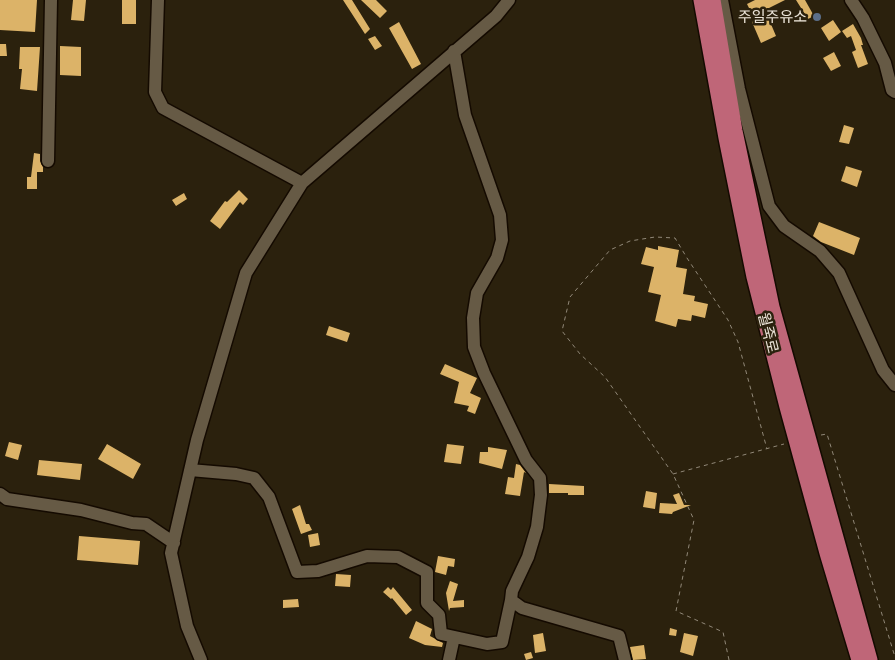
<!DOCTYPE html>
<html>
<head>
<meta charset="utf-8">
<style>
	body { margin:0 }
	canvas { display:block; background:#2b210d }
</style>
</head>
<body>
<canvas width="895" height="660"></canvas>
<script>
const c = document.querySelector('canvas').getContext('2d');
c.lineJoin = 'round';
function paint(path, color) {
  c.fillStyle = color;
  c.fill(path, 'evenodd');
}
function shape(rows) {
  const path = new Path2D();
  for (const r of rows) {
    path.moveTo(r[0], r[1]);
    for (let i = 2; i < r.length; i += 2) path.lineTo(r[i], r[i + 1]);
  }
  return path;
}
function trace(path, color, width, dash) {
  c.strokeStyle = color;
  c.lineWidth = width;
  c.lineCap = dash ? 'butt' : 'round';
  c.setLineDash(dash || []);
  c.stroke(path);
}
function drawText(font, color, halo, rows, align = 'center') {
  c.font = font + ' Lato,"Noto Sans KR",sans-serif';
  c.lineWidth = 5;
  c.setLineDash([]);
  c.textBaseline = 'middle';
  c.strokeStyle = halo;
  c.fillStyle = color;
  for (const [text, x, y, turn = 0] of rows) {
    c.save();
    c.translate(x, y);
    c.rotate((+turn || 0) * Math.PI / 180);
    c.textAlign = isNaN(turn) ? turn : align;
    if (halo) c.strokeText(text, 0, 0);
    c.fillText(text, 0, 0);
    c.restore();
  }
}
paint(shape([
	[0,0,37,0,35,32,0,30],
	[73,0,86,0,84,21,71,20],
	[122,0,136,0,136,24,122,24],
	[343,0,352,0,370,29,365,34],
	[361,0,376,0,387,11,380,18],
	[755,0,785,0,765,10,776,36,761,43,752,22,755,20,747,4],
	[796,0,805,0,814,16,808,19],
	[833,20,841,32,829,41,821,28],
	[399,22,421,64,412,69,389,28],
	[853,24,861,38,863,45,861,45,868,64,858,68,852,52,856,50,851,36,847,38,842,31],
	[375,36,382,46,375,50,368,39],
	[0,44,6,44,7,56,0,56],
	[60,46,81,47,81,76,60,75],
	[20,47,40,47,37,91,20,89,22,69,19,69],
	[834,52,841,66,831,71,823,58],
	[844,125,854,128,849,144,839,142],
	[34,153,40,154,40,161,43,167,43,172,37,172,37,189,27,189,27,177,31,177],
	[846,166,862,171,857,187,841,181],
	[239,190,248,199,243,205,240,202,220,229,210,221,225,201,227,202],
	[184,193,187,199,176,206,172,200],
	[819,222,860,238,854,255,821,242,813,236],
	[658,246,679,250,676,267,687,269,683,294,695,296,694,301,708,304,705,318,692,315,691,321,678,319,676,327,655,321,661,295,648,292,654,267,641,264,646,247,658,250],
	[329,326,350,333,347,342,326,335],
	[445,364,477,378,470,393,481,398,475,414,467,411,469,406,454,403,459,382,440,374],
	[9,442,22,445,18,460,5,456],
	[107,444,141,464,133,479,98,459],
	[447,444,464,446,461,464,444,462],
	[488,447,507,450,502,469,479,463,480,452,488,452],
	[39,460,82,464,80,480,37,475],
	[516,464,520,465,526,473,524,472,520,496,505,494,508,477,514,478],
	[549,484,584,486,584,495,568,495,568,493,549,493],
	[646,491,657,493,655,509,643,507],
	[679,493,684,505,691,505,673,512,672,514,659,513,660,503,677,504,673,495],
	[300,505,306,524,309,524,312,530,301,534,292,509],
	[318,533,320,545,310,547,308,535],
	[79,536,140,541,138,565,77,560],
	[438,556,455,559,454,567,448,566,446,575,435,572],
	[336,574,351,575,350,587,335,586],
	[450,581,458,584,453,601,464,600,464,607,450,608,449,611,446,593],
	[388,587,391,590,393,587,412,610,406,615,392,598,391,599,383,592],
	[298,599,299,607,283,608,283,600],
	[416,621,432,629,430,636,443,643,442,647,425,645,409,638],
	[670,628,677,630,676,636,669,635],
	[543,633,546,651,535,653,533,635],
	[684,633,698,636,693,656,680,652],
	[644,645,646,659,633,660,630,647],
	[531,652,533,658,526,660,524,654]
]), '#dcb368');
const minor = shape([
	[158,0,155,92,163,108,302,183],
	[722,0,739,89,769,206,784,226,820,251,839,273,883,370,895,385],
	[851,0,863,18,885,63,892,90,895,92],
	[454,51,465,115,500,215,502,240,497,258,477,293,473,318,474,347,484,373,526,460,540,478,541,495,537,527,528,557,512,591,511,600,522,608,619,636,625,660],
	[48,161,51,0],
	[190,470,236,474,254,478,269,497,297,572,318,571,367,556,398,557,427,572,427,603,439,615,441,634,487,644,502,642,511,600],
	[0,494,7,499,81,510,132,523,146,524,174,543],
	[201,660,187,626,171,553,197,440,246,273,302,183,496,16,509,0],
	[449,660,454,637]
]);
const major = shape([
	[701,0,726,138,754,277,787,407,827,553,859,660],
	[713,0,735,131,772,307,870,660]
]);
trace(minor, '#140a00', 15);
trace(major, '#140a00', 18);
trace(shape([
	[821,435,827,434,895,657],
	[673,474,784,444],
	[729,660,723,632,676,611,694,520,673,474,605,377,580,354,562,331,570,297,610,250,630,241,655,237,675,238,687,258,728,320,738,342,767,449]
]), '#918878', 1, [4, 4]);
trace(minor, '#665a45', 12);
trace(major, '#bf6678', 15);
for (const [x, y, r, color] of [
	[817,17,5,"#5c6f8a"]
]) {
  const dot = new Path2D();
  dot.arc(x, y, r, 0, 2 * Math.PI);
  c.fillStyle = color;
  c.fill(dot);
  trace(dot, '#2b210d', 2);
}
drawText('15px', '#ece5d9', '#2b210d', [
	["주일주유소",807,17]
], 'right');
drawText('15px', '#ece5d9', '#2b210d', [
	["월죽로",768,333,76]
]);
</script>
</body>
</html>
